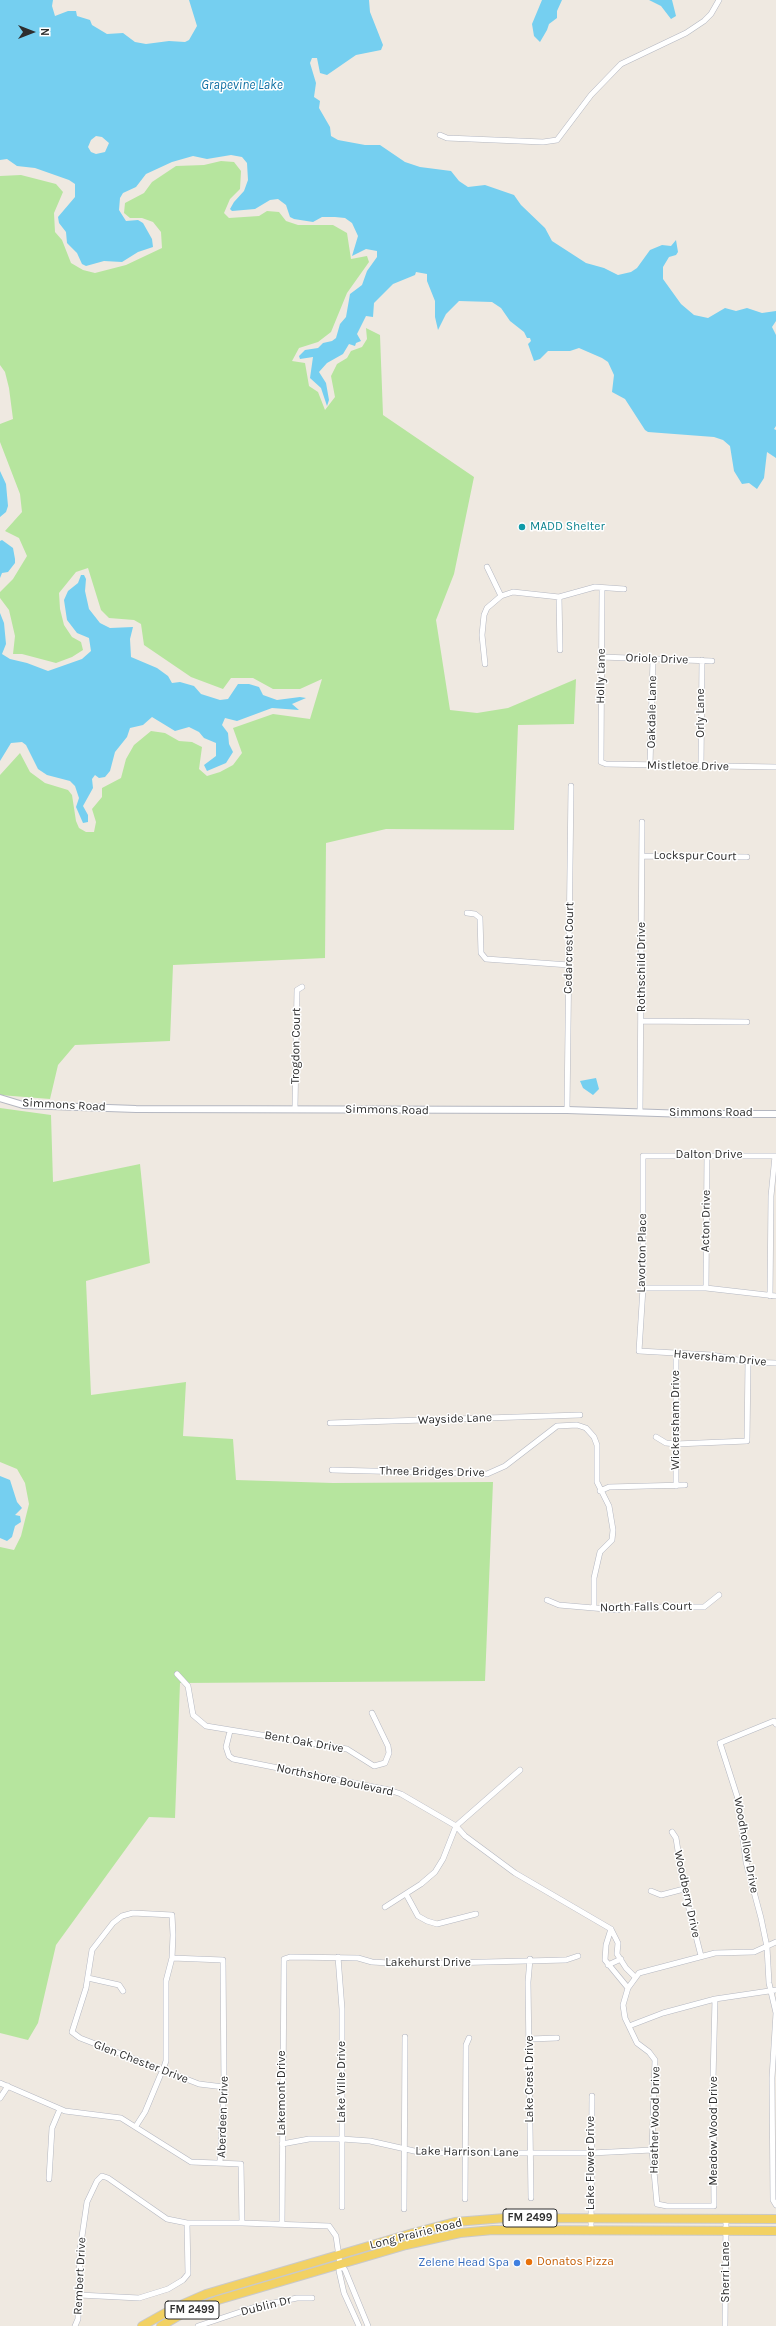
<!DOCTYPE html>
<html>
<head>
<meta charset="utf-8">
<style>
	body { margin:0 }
	#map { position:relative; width:776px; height:2326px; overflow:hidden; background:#efe9e1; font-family:Karla,sans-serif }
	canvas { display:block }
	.north { position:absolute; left:12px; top:12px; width:40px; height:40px; -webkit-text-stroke:3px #fff; paint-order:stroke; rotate:90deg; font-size:11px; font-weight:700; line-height:16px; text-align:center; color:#2e2e2e }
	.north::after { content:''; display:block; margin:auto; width:14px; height:18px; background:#2e2e2e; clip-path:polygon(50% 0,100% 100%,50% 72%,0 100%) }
</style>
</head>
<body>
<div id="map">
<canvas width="776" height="2326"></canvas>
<div class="north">N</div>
</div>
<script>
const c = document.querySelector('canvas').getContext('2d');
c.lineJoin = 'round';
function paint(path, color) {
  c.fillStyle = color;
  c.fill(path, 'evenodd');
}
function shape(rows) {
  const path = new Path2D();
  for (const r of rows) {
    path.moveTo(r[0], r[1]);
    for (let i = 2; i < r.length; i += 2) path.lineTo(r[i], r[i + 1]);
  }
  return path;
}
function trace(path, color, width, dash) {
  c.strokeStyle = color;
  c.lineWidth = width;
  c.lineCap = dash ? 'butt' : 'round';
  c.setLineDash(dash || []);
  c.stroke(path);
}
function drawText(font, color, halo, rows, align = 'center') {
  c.font = font + ' Karla,sans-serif';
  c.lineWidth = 3;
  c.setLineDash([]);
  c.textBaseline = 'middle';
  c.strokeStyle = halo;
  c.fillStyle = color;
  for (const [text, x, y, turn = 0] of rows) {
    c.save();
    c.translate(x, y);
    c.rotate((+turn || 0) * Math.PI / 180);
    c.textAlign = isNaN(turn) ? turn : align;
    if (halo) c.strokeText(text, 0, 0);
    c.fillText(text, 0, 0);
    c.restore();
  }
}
paint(shape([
	[221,161,234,162,241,171,240,189,230,199,224,213,229,218,259,216,267,211,279,212,286,221,298,225,333,225,347,233,351,259,367,256,369,262,347,293,331,332,318,342,299,348,292,361,305,363,309,386,318,392,325,410,335,397,331,376,337,364,347,358,351,351,362,347,367,339,366,328,380,335,383,415,474,477,454,574,436,620,450,710,477,713,508,708,576,679,574,724,518,725,514,830,386,829,326,843,325,958,173,965,170,1041,75,1045,58,1065,50,1099,0,1095,0,775,20,753,30,772,45,783,68,790,72,795,76,821,79,828,86,832,94,832,96,822,92,809,102,797,102,788,121,778,126,759,134,745,151,731,165,733,179,741,192,742,202,747,199,769,207,776,220,772,233,765,242,753,233,728,273,714,310,719,322,679,300,689,273,689,253,678,231,678,223,689,191,677,144,645,141,624,134,620,109,618,101,610,88,568,76,572,59,593,60,609,64,625,72,637,81,642,83,650,72,657,56,663,22,654,13,654,15,636,9,610,0,598,0,592,13,579,27,556,19,538,5,531,22,512,20,494,0,442,0,424,13,419,9,388,5,372,0,365,0,176,21,175,56,184,63,192,54,213,55,232,62,240,71,263,83,270,95,273,126,265,162,248,161,232,153,222,142,218,130,218,124,213,125,203,144,193,152,182,176,166,204,165],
	[0,1108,51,1115,53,1182,140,1164,150,1263,86,1281,91,1395,186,1382,183,1436,233,1439,236,1480,333,1483,493,1482,485,1681,180,1683,175,1818,149,1817,56,1945,38,2023,28,2040,0,2033,0,1547,14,1550,21,1536,29,1504,25,1483,17,1469,0,1462]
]), '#b6e59e');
paint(shape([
	[0,0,53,0,52,6,55,16,68,11,76,11,77,16,90,20,92,25,107,34,123,33,135,42,146,44,169,41,185,42,189,40,197,26,189,0,369,0,370,12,383,45,381,50,356,55,327,75,320,73,317,58,312,58,310,63,316,83,314,97,320,101,319,108,330,127,331,136,338,140,365,145,380,145,405,162,420,167,451,171,459,181,468,187,485,185,514,195,521,205,545,228,552,241,586,263,604,268,618,275,631,272,637,268,650,250,662,245,671,246,676,240,678,252,676,255,669,257,663,267,663,279,681,304,694,315,708,318,725,308,736,311,747,308,762,313,776,311,776,321,772,327,776,335,776,426,774,429,776,430,776,458,767,452,764,478,757,489,749,483,742,484,734,471,730,446,723,440,714,437,648,432,645,430,625,399,612,392,614,375,608,362,602,358,579,348,570,351,548,351,540,359,534,361,528,344,531,341,530,338,527,338,524,332,510,321,501,308,492,302,459,301,446,314,438,330,435,317,435,301,427,281,427,274,416,272,415,275,393,284,374,303,373,317,366,316,357,334,361,341,356,343,355,346,349,344,343,354,327,363,319,372,326,383,329,400,327,406,321,388,310,378,313,357,300,359,299,356,305,350,318,348,323,343,332,341,336,338,340,324,346,317,350,294,362,285,367,271,377,257,377,251,366,249,352,256,358,236,352,223,345,218,335,217,322,217,313,222,294,219,290,217,286,205,278,199,270,200,255,209,232,211,230,209,234,202,244,191,248,180,247,163,242,157,231,155,207,159,193,156,172,162,146,174,136,187,123,193,120,198,119,210,126,221,138,220,143,223,152,239,153,247,138,252,122,262,104,261,86,266,82,264,77,253,67,243,66,232,59,223,58,217,75,197,75,184,69,180,35,168,17,166,7,159,0,160],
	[96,136,102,137,109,143,105,152,96,154,91,152,88,147,91,140],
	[542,0,562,0,557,11,557,18,549,24,547,30,540,42,534,36,532,24],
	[649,0,672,0,676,16,671,19,661,6],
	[0,471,6,484,8,506,6,512,0,517],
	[2,540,13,548,15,559,15,563,8,572,2,573,0,578,0,541],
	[81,575,84,575,86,579,85,591,89,609,100,623,110,628,133,627,130,639,131,657,157,668,168,676,172,683,180,682,194,686,201,694,220,700,228,699,238,684,249,684,259,687,263,695,277,700,300,697,306,698,292,704,299,710,272,708,237,721,225,718,222,725,228,733,229,744,233,752,226,763,207,771,204,765,216,756,216,743,204,738,199,732,189,727,175,731,152,717,143,725,130,728,127,737,115,752,110,771,105,777,99,778,95,775,92,779,93,788,83,806,88,815,88,822,83,823,76,807,79,798,75,786,70,781,47,775,38,769,26,745,22,742,11,743,0,761,0,613,4,623,6,644,2,654,10,659,27,663,48,671,82,659,91,651,89,638,77,633,67,620,64,600,68,591,78,583],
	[596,1078,599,1089,593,1095,583,1088,580,1081],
	[0,1476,10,1480,17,1502,22,1508,15,1515,20,1516,21,1522,15,1526,12,1537,7,1541,0,1538]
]), '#75cff0');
const minor = shape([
	[440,135,447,138,543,142,557,140,591,95,621,64,686,33,704,21,711,14,719,0],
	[487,567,501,596],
	[602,589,601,762,606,764,776,767],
	[559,597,560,650],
	[601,657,712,661],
	[485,664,482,635,484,615,487,608,501,596,513,592,559,597,595,587,624,589],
	[650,765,653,659],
	[701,766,702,660],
	[642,856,747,857],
	[467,913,475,914,480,918,481,953,486,959,569,965],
	[641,1021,747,1022],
	[295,1108,297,990,302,987],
	[567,1110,571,786],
	[640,1112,642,822],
	[776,1156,643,1156,643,1288,639,1351,712,1355,748,1362,776,1363],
	[643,1288,706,1288,776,1296],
	[706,1288,707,1154],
	[770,1296,771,1196,775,1156],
	[330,1423,580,1415],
	[656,1437,666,1443,676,1444,747,1441,748,1362],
	[332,1470,487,1474,505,1466,557,1426,577,1425,586,1428,594,1437,597,1445,597,1482,609,1506,613,1530,612,1540,600,1552,594,1578,594,1608],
	[676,1486,676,1354],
	[600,1491,609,1487,685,1485],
	[547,1600,559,1605,617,1610,628,1607,704,1607,719,1595],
	[177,1674,188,1686,193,1715,206,1726,347,1749,374,1766,385,1763,389,1753,388,1746,372,1713],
	[776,1724,774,1721,720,1743,738,1799,746,1862,761,1918,767,1947,769,1983,776,2013,772,2078,773,2200,776,2205],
	[230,1731,226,1747,229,1756,233,1759,389,1790,401,1794,456,1826,465,1836,515,1873,611,1929,618,1943,617,1954,626,1968,635,1977],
	[672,1832,676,1838,684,1889,701,1956],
	[651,1891,661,1895,684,1889],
	[406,1894,418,1916,427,1921,437,1924,476,1914],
	[385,1907,421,1884,435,1872,443,1859,456,1826,520,1770],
	[611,1929,606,1945,605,1960,628,1988],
	[338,1957,342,2009,342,2207],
	[172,1958,223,1960,224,2087,220,2163],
	[530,1959,528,1982,531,2198],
	[608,1965,621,1959],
	[88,1978,119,1985,123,1991],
	[715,1999,713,2080,714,2206,667,2206,657,2204,652,2150,655,2060,649,2052,637,2043,625,2018,623,2005,628,1988,639,1973,715,1953,754,1952,776,1942],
	[629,2026,663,2013,715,1999,776,1990],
	[530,2039,557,2038],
	[0,2083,65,2111,121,2118,191,2162,241,2164,242,2223,329,2226,336,2236,340,2264,345,2270,368,2326],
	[0,2098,8,2086],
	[136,2126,145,2112,160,2076,163,2070,166,2061,166,1981,172,1958,173,1935,172,1915,133,1913,122,1916,113,1923,92,1950,86,1988,72,2032,80,2038,163,2070,199,2084,224,2087],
	[282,2144,309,2139,342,2139,370,2141,423,2153,591,2153,652,2150],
	[49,2179,52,2128,60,2109],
	[465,2199,466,2045,469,2038],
	[404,2209,405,2037],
	[282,2224,284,1959,290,1957,358,1958,372,1962,406,1964,566,1960,578,1956],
	[591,2230,592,2096],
	[340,2264,339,2271,344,2293,359,2326],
	[79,2295,139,2298,168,2289,183,2280,188,2274,187,2223],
	[75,2326,78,2319,80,2250,87,2202,97,2181,102,2176,108,2178,167,2219,187,2223,242,2223],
	[198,2326,255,2307,297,2298,312,2298],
	[725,2326,726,2219]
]);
const tertiary = shape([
	[0,1098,23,1105,136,1109,567,1110,688,1114,776,1114]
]);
const primary = shape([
	[142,2326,174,2308,206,2294,413,2233,455,2222,505,2218,776,2219],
	[161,2326,182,2314,218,2300,406,2245,460,2233,493,2230,776,2231]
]);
trace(minor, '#b4b7c1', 6);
trace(tertiary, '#b4b7c1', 8);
trace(primary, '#c9c9c9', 10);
trace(minor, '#fff', 5);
trace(tertiary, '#fff', 6);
trace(primary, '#f2d163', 8);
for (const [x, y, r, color] of [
	[522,527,4,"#0f9aa8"],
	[529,2262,4,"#e8710a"],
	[517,2263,4,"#3f7fe0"]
]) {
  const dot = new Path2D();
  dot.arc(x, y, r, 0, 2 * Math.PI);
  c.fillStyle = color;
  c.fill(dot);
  trace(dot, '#fff', 1.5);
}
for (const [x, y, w] of [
	[530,2218,54],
	[192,2310,54]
]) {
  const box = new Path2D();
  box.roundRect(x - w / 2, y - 9, w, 18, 3);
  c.fillStyle = '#fff';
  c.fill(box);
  trace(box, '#2e2e2e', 1);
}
drawText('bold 11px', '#2e2e2e', null, [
	["FM 2499",530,2218],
	["FM 2499",192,2310]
]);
drawText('12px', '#0d838f', '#fff', [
	["MADD Shelter",530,527]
], 'left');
drawText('12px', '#2e2e2e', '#fff', [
	["Oriole Drive",657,659,2],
	["Holly Lane",601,676,-89],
	["Oakdale Lane",652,712,-89],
	["Orly Lane",701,713,-90],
	["Mistletoe Drive",688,766,1],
	["Lockspur Court",695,856,1],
	["Cedarcrest Court",569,948,-89],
	["Rothschild Drive",642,967,-90],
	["Trogdon Court",296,1046,-89],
	["Simmons Road",64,1105,3],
	["Simmons Road",387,1110,1],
	["Simmons Road",711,1113],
	["Dalton Drive",709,1155],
	["Acton Drive",706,1221,-89],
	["Lavorton Place",642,1253,-89],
	["Haversham Drive",720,1358,5],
	["Wayside Lane",455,1419,-2],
	["Wickersham Drive",676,1420,-90],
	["Three Bridges Drive",432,1472,1],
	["North Falls Court",646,1607,-1],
	["Bent Oak Drive",304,1742,10],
	["Northshore Boulevard",335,1780,12],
	["Woodhollow Drive",746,1845,80],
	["Woodberry Drive",687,1894,78],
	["Lakehurst Drive",428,1963],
	["Glen Chester Drive",141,2062,21],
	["Lake Crest Drive",530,2079,-90],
	["Lake Ville Drive",342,2082,-90],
	["Lakemont Drive",282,2093,-90],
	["Aberdeen Drive",223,2117,-88],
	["Heather Wood Drive",655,2120,-89],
	["Meadow Wood Drive",714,2131,-90],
	["Lake Harrison Lane",467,2152,1],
	["Lake Flower Drive",591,2163,-90],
	["Long Prairie Road",416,2234,-14],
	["Sherri Lane",726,2272,-90],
	["Rembert Drive",80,2276,-87],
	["Dublin Dr",266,2306,-14]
]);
drawText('12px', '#c56008', '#fff', [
	["Donatos Pizza",537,2262]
], 'left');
drawText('12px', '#366cbe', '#fff', [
	["Zelene Head Spa",509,2263]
], 'right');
drawText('italic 13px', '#0d6fa3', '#fff', [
	["Grapevine Lake",242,85]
]);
</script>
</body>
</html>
